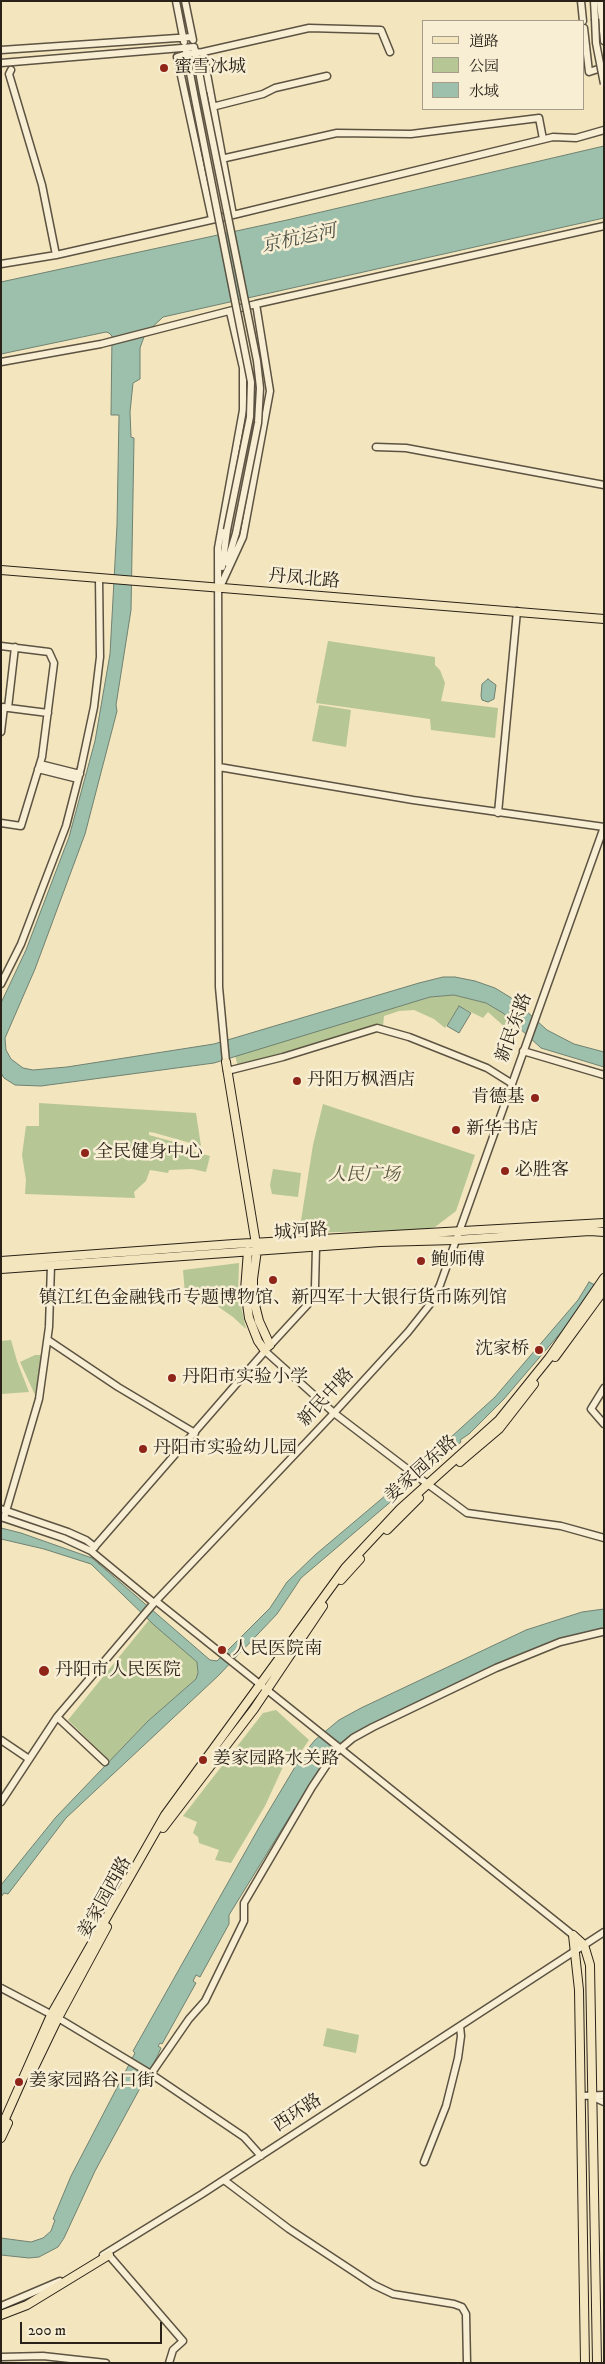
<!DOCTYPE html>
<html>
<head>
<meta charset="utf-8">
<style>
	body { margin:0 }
	#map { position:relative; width:605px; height:2364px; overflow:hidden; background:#f3e5bd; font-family:"IM FELL DW Pica","Noto Serif SC",serif }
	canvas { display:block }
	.frame { position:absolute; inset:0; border:2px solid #2a2219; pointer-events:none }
	.legend { position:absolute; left:422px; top:20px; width:162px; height:90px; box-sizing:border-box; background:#f7eed4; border:1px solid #a59c89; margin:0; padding:6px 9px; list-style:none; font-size:15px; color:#2a2219 }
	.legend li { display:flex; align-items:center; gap:10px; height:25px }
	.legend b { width:25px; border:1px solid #a59c89 }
	.scale { position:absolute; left:20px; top:2322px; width:142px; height:22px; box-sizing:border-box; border:2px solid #2a2219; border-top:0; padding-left:6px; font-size:15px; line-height:18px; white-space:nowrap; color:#2a2219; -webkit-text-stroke:4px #f7eed4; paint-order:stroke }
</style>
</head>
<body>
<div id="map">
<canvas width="605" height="2364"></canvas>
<div class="frame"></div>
<ul class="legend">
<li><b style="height:6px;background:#f3e5bd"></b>道路</li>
<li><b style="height:14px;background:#b6c695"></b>公园</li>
<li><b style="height:14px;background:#9dc0ac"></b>水域</li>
</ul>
<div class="scale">200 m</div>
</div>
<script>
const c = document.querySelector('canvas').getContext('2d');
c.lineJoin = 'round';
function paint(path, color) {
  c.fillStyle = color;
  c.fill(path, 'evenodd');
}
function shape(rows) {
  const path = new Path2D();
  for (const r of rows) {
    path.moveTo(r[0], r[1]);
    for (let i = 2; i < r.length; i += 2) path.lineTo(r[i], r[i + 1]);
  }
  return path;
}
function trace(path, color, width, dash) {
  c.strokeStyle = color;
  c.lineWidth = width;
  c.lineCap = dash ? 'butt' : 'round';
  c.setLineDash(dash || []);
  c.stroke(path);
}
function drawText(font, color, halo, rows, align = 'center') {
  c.font = font + ' "IM FELL DW Pica","Noto Serif SC",serif';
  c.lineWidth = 5;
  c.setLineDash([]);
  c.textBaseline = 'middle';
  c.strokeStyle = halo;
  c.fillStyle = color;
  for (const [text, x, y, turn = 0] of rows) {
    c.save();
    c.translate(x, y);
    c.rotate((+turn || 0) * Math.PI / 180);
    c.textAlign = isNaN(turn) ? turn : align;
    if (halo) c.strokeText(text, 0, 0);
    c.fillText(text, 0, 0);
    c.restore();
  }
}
paint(shape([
	[328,641,435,657,435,665,440,670,445,683,441,701,498,708,495,738,431,730,430,719,316,703],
	[319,705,351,710,346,747,312,741],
	[454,995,486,1003,503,1013,518,1029,516,1037,488,1012,483,1018,459,1006,445,1028,434,1019,414,1010,399,1011,384,1016,383,1026,366,1028,283,1056,238,1067,235,1055,430,997],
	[39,1103,196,1113,201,1146,155,1133,149,1132,149,1135,182,1144,181,1148,210,1156,206,1172,192,1169,169,1170,168,1173,150,1170,146,1181,134,1192,135,1198,25,1194,26,1180,22,1155,26,1126,39,1126],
	[323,1104,475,1155,456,1211,435,1227,419,1230,299,1233,313,1145],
	[273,1169,301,1173,298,1197,272,1194,270,1185],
	[239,1263,238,1293,246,1329,233,1317,210,1301,198,1297,188,1301,185,1294,183,1270],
	[11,1340,17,1361,29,1392,1,1394,1,1341],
	[35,1355,43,1355,35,1395,20,1362],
	[149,1620,197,1662,198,1674,196,1679,148,1721,110,1761,68,1720],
	[276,1710,309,1740,294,1762,287,1758,265,1806,231,1863,215,1860,219,1850,199,1843,198,1837,193,1833,197,1822,183,1816,263,1713],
	[327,2028,359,2035,356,2053,323,2046]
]), '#b6c695');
const water = shape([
	[604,146,604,218,163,317,145,334,140,348,140,379,133,383,130,412,131,437,134,438,131,610,116,705,117,711,85,834,35,969,5,1038,6,1050,11,1059,23,1068,33,1070,67,1067,214,1044,419,983,443,977,455,977,475,981,495,988,513,999,547,1030,574,1044,604,1052,604,1067,541,1048,503,1013,486,1003,454,995,430,997,214,1063,41,1086,15,1085,4,1078,1,1073,1,1003,26,950,69,837,95,741,110,654,117,525,119,415,111,415,112,336,109,333,106,332,1,354,1,282,287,220,604,146],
	[488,679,496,685,494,699,488,702,482,700,481,696,482,684,488,679],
	[459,1006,471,1013,459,1033,447,1026,459,1006],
	[589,1282,595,1285,568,1324,503,1400,469,1434,460,1440,461,1442,301,1578,277,1614,218,1676,66,1818,8,1894,4,1893,1,1897,1,1885,56,1817,148,1721,196,1679,198,1673,197,1662,154,1625,91,1564,44,1549,1,1539,1,1528,21,1533,92,1558,210,1660,217,1661,270,1608,287,1582,315,1555,405,1479,495,1397,578,1300,589,1282],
	[604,1609,604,1628,560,1640,423,1700,351,1735,327,1756,229,1915,229,1924,200,1977,196,1975,193,1981,196,1983,162,2044,160,2043,158,2046,161,2048,158,2055,95,2171,64,2238,58,2247,39,2257,29,2258,1,2255,1,2238,31,2242,43,2238,51,2231,55,2220,53,2219,71,2176,135,2053,133,2051,261,1824,301,1757,315,1740,339,1720,361,1708,526,1630,582,1612,604,1609]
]);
paint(water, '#9dc0ac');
trace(water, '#6f8171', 1);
const minor = shape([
	[176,1,184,42],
	[185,1,193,40],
	[581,1,583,21],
	[594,1,595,19],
	[600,1,604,41],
	[584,28,589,72,604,67],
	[1,50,192,37],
	[195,50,203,93],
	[186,52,194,94],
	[203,52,309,28,381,30,390,52],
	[1,63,194,47],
	[11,70,9,74,42,185,56,255],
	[212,107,263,94,275,88,327,76],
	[221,159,337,133,411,134,539,118,543,139],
	[212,219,177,57,187,54,203,52,233,215],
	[1,264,56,255,233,215,553,137,576,138,604,130],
	[1,362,101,344,256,304,604,226],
	[376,447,406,448,604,485],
	[227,563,236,533],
	[222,567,227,530],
	[220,587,243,537,270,391,256,304],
	[1,646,49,652,54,663,42,757,21,826,1,823],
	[1,707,48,713],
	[8,708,15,647],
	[1,732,4,707],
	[40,764,80,774],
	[219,767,413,800,604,827],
	[38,769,78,779],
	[498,813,517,611],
	[1,984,21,944,66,826,81,768,94,707,100,657,99,578],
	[523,1051,604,1075],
	[226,1062,219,987,218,548,243,410,243,368,230,312],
	[227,1071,283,1057,377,1028,409,1037,487,1068,511,1083],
	[48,1340,118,1387,195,1433],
	[265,1351,334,1413,410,1471,467,1513,561,1526,604,1538],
	[604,1388,591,1409,604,1424],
	[1,1509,68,1532,86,1540,95,1547],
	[1,1517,63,1538,91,1551,154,1603],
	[4,1518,39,1399,49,1327,51,1265],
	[91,1551,265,1351,310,1302,315,1287,316,1247],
	[156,1601,573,1935],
	[57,1717,105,1762],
	[1,1740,29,1759],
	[1,1802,57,1717,154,1603,334,1413,408,1332,431,1303,440,1285,604,827],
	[1,1988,58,2018,151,2074,244,2137,261,2156],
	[151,2074,189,2019,205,2001,244,1921,244,1903,312,1787,334,1754,353,1738,373,1727,496,1668,560,1642,602,1632],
	[581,2096,604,2095],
	[593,2097,604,2102],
	[424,2162,446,2106,458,2058,461,2036,460,2026],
	[224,2180,289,2229,374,2285,393,2294,454,2304,462,2307,466,2314,467,2363],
	[107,2253,183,2341,173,2350,169,2363],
	[103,2255,202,2194,604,1932],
	[1,2306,60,2281],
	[1,2357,43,2356,106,2363]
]);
const major = shape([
	[1,570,604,619],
	[226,1062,257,1250,253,1279,253,1297,259,1321,270,1345],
	[248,1251,245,1290,249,1318,258,1341,265,1351],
	[1,1261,234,1244,604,1223],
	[1,1269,380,1242,455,1240,590,1231,604,1232],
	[555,1357,604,1290],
	[460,1462,499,1429,534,1384],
	[387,1530,419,1498],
	[341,1580,360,1559],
	[163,1828,254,1709,323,1606],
	[573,1935,584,1945,590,1965,597,2363],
	[573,1935,579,1990,585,2363],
	[31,2074,58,2018,107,1927],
	[1,2128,51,2015,165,1815,345,1568,400,1509,499,1420,549,1358,604,1278],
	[1,2138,8,2123],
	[1,2315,27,2305,109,2255]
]);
trace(minor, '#5c5342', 9);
trace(major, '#2a2219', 10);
trace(minor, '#f7eed4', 6);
trace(major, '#f3e5bd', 8);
const minorBridge = shape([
	[595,19,596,43,604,84],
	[203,93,257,361,260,388,258,423,236,533],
	[194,94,251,382,250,417,227,530]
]);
trace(minorBridge, '#5c5342', 9, []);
trace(minorBridge, '#f7eed4', 6);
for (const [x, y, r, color] of [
	[164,68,5,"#8f2418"],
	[297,1081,5,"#8f2418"],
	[535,1098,5,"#8f2418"],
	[456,1130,5,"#8f2418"],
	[85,1153,5,"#8f2418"],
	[505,1171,5,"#8f2418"],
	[421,1261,5,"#8f2418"],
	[273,1280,5,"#8f2418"],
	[539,1350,5,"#8f2418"],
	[172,1378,5,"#8f2418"],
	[143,1449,5,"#8f2418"],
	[222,1650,5,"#8f2418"],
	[44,1671,6,"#8f2418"],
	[203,1760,5,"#8f2418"],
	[19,2082,5,"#8f2418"]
]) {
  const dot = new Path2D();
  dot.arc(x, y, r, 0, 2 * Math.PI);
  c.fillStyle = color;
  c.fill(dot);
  trace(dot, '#f7eed4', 2);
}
drawText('18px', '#2a2219', '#f7eed4', [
	["蜜雪冰城",174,68],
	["丹阳万枫酒店",307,1081],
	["肯德基",525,1098,"right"],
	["新华书店",466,1130],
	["全民健身中心",95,1153],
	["必胜客",515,1171],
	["鲍师傅",431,1261],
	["镇江红色金融钱币专题博物馆、新四军十大银行货币陈列馆",273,1299,"center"],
	["沈家桥",529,1350,"right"],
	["丹阳市实验小学",182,1378],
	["丹阳市实验幼儿园",153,1449],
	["人民医院南",232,1650],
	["丹阳市人民医院",55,1671],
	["姜家园路水关路",213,1760],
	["姜家园路谷口街",29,2082]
], 'left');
drawText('18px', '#2a2219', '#f7eed4', [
	["丹凤北路",304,580,5],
	["新民东路",515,1028,-70],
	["城河路",301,1233,-4],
	["新民中路",327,1398,-47],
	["姜家园东路",422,1470,-42],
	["姜家园西路",106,1898,-61],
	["西环路",298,2114,-33]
]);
drawText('italic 18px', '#54533e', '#f7eed4', [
	["人民广场",364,1176]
]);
drawText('italic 19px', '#4c5145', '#f7eed4', [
	["京杭运河",299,240,-12]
]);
</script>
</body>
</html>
